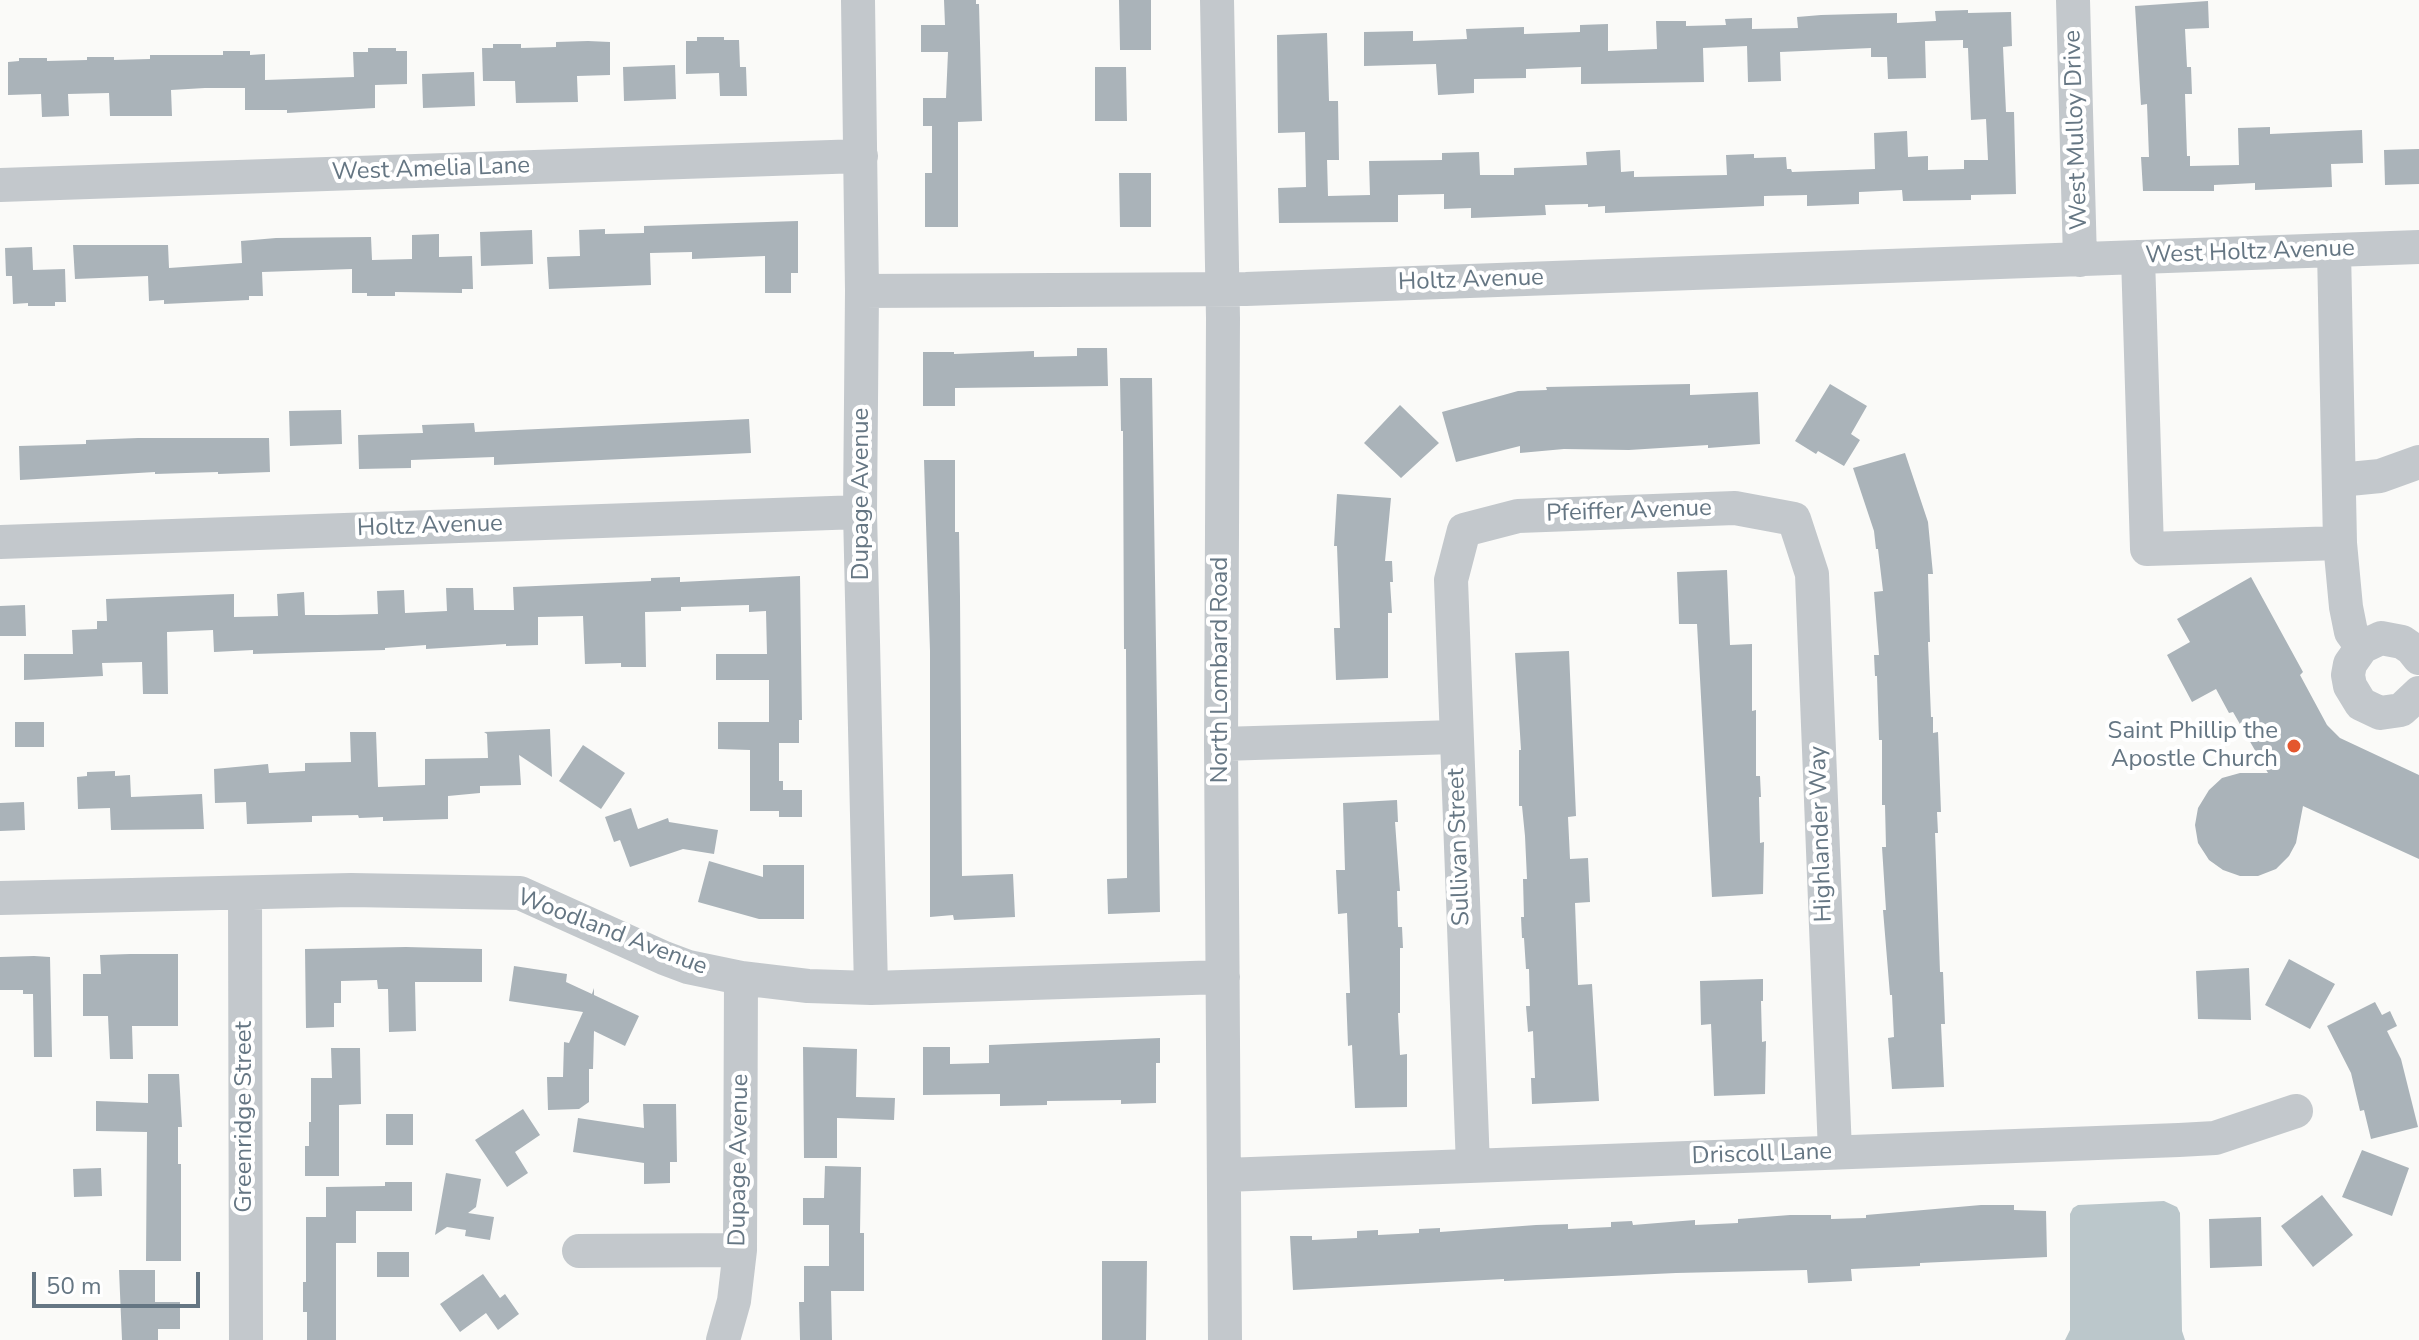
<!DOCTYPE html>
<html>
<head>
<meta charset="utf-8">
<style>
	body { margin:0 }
	#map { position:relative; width:2419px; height:1340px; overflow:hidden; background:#fafaf8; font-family:"Nunito Sans",sans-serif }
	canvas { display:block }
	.scale { position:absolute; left:32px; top:1272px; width:168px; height:36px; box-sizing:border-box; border:4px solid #657683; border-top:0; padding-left:10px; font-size:24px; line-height:28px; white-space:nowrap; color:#657683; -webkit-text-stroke:6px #fff; paint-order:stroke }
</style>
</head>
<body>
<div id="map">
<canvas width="2419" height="1340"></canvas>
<div class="scale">50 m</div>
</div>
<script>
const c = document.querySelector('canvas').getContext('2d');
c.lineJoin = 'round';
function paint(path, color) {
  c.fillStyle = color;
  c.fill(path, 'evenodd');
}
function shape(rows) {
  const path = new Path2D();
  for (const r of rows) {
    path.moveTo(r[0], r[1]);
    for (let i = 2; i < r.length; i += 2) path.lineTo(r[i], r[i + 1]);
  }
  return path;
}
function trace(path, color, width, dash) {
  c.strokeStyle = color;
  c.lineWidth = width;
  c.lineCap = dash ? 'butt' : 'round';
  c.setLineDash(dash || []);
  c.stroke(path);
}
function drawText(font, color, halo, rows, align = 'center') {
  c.font = font + ' "Nunito Sans",sans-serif';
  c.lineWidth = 8;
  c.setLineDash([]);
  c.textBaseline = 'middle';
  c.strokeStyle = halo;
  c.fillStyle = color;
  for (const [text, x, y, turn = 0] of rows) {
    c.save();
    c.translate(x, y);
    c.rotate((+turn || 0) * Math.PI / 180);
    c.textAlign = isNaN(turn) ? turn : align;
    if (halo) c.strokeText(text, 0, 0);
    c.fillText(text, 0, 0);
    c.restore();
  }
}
paint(shape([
	[2164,1201,2177,1207,2180,1213,2182,1331,2185,1340,2065,1340,2070,1330,2070,1214,2073,1208,2078,1205]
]), '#bbc7cb');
paint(shape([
	[944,0,976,0,976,4,979,4,982,121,958,122,958,227,925,227,925,173,932,173,932,126,923,126,923,98,946,98,948,52,921,52,921,25,945,25],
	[1119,0,1151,0,1151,50,1120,50],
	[2208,1,2209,28,2185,29,2187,67,2191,67,2192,94,2185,94,2187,156,2190,156,2190,166,2239,165,2238,128,2270,127,2270,134,2362,130,2363,163,2331,164,2332,187,2255,190,2255,183,2214,185,2214,191,2143,191,2141,157,2149,157,2147,104,2141,105,2135,6],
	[1968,10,1968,13,2011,12,2012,46,2003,47,2006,112,2014,112,2016,194,1971,195,1971,200,1903,201,1902,190,1859,192,1859,204,1807,206,1807,195,1764,196,1764,206,1605,213,1605,206,1588,207,1588,204,1545,205,1546,215,1471,218,1471,208,1444,209,1444,194,1398,195,1398,222,1279,223,1278,188,1306,187,1305,132,1278,133,1277,35,1327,33,1329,101,1338,101,1339,160,1327,160,1328,196,1370,195,1369,161,1442,160,1442,153,1479,152,1480,175,1514,175,1514,168,1587,165,1586,152,1620,150,1621,172,1634,171,1634,177,1727,175,1726,155,1754,154,1754,158,1786,157,1787,169,1791,169,1792,172,1875,169,1874,133,1907,131,1908,157,1928,156,1928,170,1964,169,1964,160,1988,160,1986,119,1971,120,1968,48,1963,48,1963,40,1925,41,1926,78,1888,79,1887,57,1871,57,1871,48,1780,52,1781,81,1748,82,1747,46,1703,48,1704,82,1581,84,1581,67,1526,69,1526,78,1474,79,1474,93,1438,95,1436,64,1364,66,1364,32,1413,31,1413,41,1467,39,1466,29,1524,27,1524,34,1580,32,1580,25,1608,24,1608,51,1657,49,1656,21,1686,21,1686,26,1726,25,1725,19,1752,18,1752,29,1798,28,1797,17,1821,15,1897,13,1897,23,1936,21,1935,11],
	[697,37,724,37,724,40,739,40,740,67,746,67,747,96,720,96,719,73,686,74,686,41,697,41],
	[588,41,610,42,610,75,577,76,578,102,516,103,515,81,483,81,482,48,493,48,493,44,521,44,521,48,556,47,556,42],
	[368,48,396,48,396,51,407,51,407,84,375,85,375,108,287,113,287,110,245,110,245,88,205,88,171,90,172,116,110,116,109,93,68,94,69,116,42,117,41,94,8,95,8,62,19,61,19,58,47,58,47,61,87,60,87,57,114,57,114,60,150,59,150,55,223,55,223,51,250,51,250,55,265,54,265,80,354,77,353,52,368,52],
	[675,65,676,99,624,101,623,67],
	[1095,67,1126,67,1127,121,1095,121],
	[474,72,475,106,423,108,422,74],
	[2419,149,2419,184,2385,185,2384,150],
	[1119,173,1151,173,1151,227,1120,227],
	[798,221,798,273,791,273,791,293,765,293,765,256,692,259,692,252,650,253,651,285,549,289,547,257,580,256,579,230,605,229,605,234,644,233,644,226],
	[532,230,533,264,481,266,480,232],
	[439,234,439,257,472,256,473,289,462,289,462,293,395,292,395,296,367,296,367,293,352,293,352,269,262,272,263,296,249,296,249,300,164,304,164,300,149,301,148,276,75,279,73,245,168,245,169,268,242,263,241,241,276,238,371,237,372,260,412,259,412,235],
	[32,247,33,270,65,269,66,302,55,302,55,306,28,306,28,303,13,304,12,276,6,276,5,248],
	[1077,348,1107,348,1108,386,955,388,955,406,923,406,923,352,954,352,954,354,1034,351,1034,357,1077,356],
	[1120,378,1152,378,1160,912,1108,914,1107,879,1127,878,1126,649,1124,649,1123,431,1121,431],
	[1690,384,1690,395,1758,392,1760,444,1708,448,1708,445,1629,450,1564,449,1520,453,1520,446,1456,462,1442,412,1518,391,1547,390,1546,387],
	[1830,384,1867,406,1851,434,1860,440,1844,466,1818,451,1816,454,1795,441],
	[1400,405,1439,443,1401,478,1364,443],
	[341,410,342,444,290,446,289,411],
	[749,419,751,453,494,465,494,457,411,460,411,468,359,469,358,435,423,433,422,425,474,423,475,432],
	[138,438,269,438,270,472,218,474,218,472,155,474,155,472,20,480,19,446,86,444,86,440],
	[1905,453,1928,522,1933,574,1928,574,1930,642,1928,642,1931,717,1933,717,1933,733,1938,732,1941,812,1937,812,1938,833,1935,833,1940,972,1943,972,1945,1024,1941,1024,1944,1087,1892,1089,1888,1038,1894,1037,1892,995,1890,995,1883,910,1886,910,1882,847,1886,847,1885,805,1882,805,1882,740,1879,740,1877,676,1875,676,1874,655,1879,655,1874,592,1883,591,1878,549,1876,549,1874,531,1853,468],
	[924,460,955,460,955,532,959,532,960,597,962,876,1013,874,1015,917,954,920,953,915,930,917,930,651],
	[1337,494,1391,498,1385,561,1392,561,1393,582,1390,582,1392,613,1388,613,1388,678,1336,680,1334,628,1340,628,1337,546,1334,546],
	[1727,570,1730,645,1752,644,1752,711,1756,710,1756,776,1760,776,1761,797,1759,797,1760,843,1764,842,1763,894,1712,897,1697,624,1679,624,1677,572],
	[800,576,802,720,799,720,799,743,779,743,779,781,783,781,783,790,802,790,802,817,779,817,779,811,750,811,750,750,718,749,718,722,769,722,769,680,716,680,716,654,767,654,766,611,749,612,749,605,681,607,681,611,645,612,646,667,621,667,621,663,585,664,583,616,538,617,538,645,506,646,506,644,426,649,426,645,385,648,385,650,253,654,253,650,214,652,213,630,167,632,168,694,143,694,142,662,102,663,103,676,24,680,24,654,73,654,72,630,97,629,97,621,107,621,106,599,234,594,234,617,278,616,277,594,304,592,305,615,337,615,378,614,377,591,404,590,405,613,447,611,446,588,473,588,474,610,514,610,513,587,651,581,651,578,680,577,680,582],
	[2251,577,2303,672,2300,675,2327,725,2340,738,2419,775,2419,859,2303,806,2296,843,2289,856,2276,869,2258,876,2240,876,2223,870,2209,860,2198,843,2195,825,2198,808,2209,790,2222,778,2240,773,2268,773,2233,712,2229,713,2216,689,2192,702,2167,655,2190,642,2177,619],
	[25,605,26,636,0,636,0,606],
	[1569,651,1576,816,1568,817,1570,859,1588,858,1590,902,1575,903,1578,985,1592,984,1599,1101,1532,1104,1531,1078,1535,1078,1533,1031,1528,1032,1526,1006,1530,1006,1529,969,1526,969,1524,938,1522,938,1521,917,1524,917,1523,879,1527,879,1525,836,1522,806,1519,806,1519,750,1521,750,1515,653],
	[15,722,44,722,44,747,15,747],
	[550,729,552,777,519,755,521,785,480,786,480,793,448,796,448,819,383,821,383,817,359,818,358,815,312,816,312,822,247,824,246,802,215,803,214,769,268,764,269,773,305,771,305,763,351,762,350,732,376,732,378,787,425,785,425,759,488,758,487,734,484,732],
	[583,745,625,773,601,809,559,781],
	[115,771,115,776,130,775,131,797,202,794,204,829,111,830,110,808,78,809,77,777,87,776,87,772],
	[1397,800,1398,822,1395,822,1400,891,1397,891,1398,927,1402,927,1403,948,1400,948,1400,1013,1398,1013,1400,1055,1407,1054,1407,1107,1355,1108,1352,1045,1348,1046,1346,993,1350,993,1347,913,1338,914,1336,870,1345,870,1343,803],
	[24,802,25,830,0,831,0,803],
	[631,808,638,829,668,818,669,822,718,830,714,854,683,849,630,867,620,840,614,842,605,817],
	[709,861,763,877,763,865,804,865,804,919,759,919,698,902],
	[406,947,482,949,482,982,415,982,416,1031,389,1032,388,989,378,989,377,980,341,981,341,1003,334,1003,334,1027,306,1028,305,949],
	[130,954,178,954,178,1026,132,1026,133,1059,110,1059,108,1016,83,1016,83,974,101,974,100,955],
	[34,956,50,957,52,1057,34,1057,33,994,23,994,23,990,0,990,0,957],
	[2289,959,2335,984,2310,1029,2265,1005],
	[514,966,567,974,566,982,592,994,594,988,594,995,639,1016,625,1046,594,1031,593,1069,589,1069,589,1102,579,1109,548,1110,547,1077,563,1077,564,1042,569,1043,583,1012,509,1001],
	[2249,968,2251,1020,2198,1019,2196,971],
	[1763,979,1763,1001,1761,1001,1762,1042,1766,1041,1765,1094,1714,1096,1711,1024,1701,1025,1700,981],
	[2375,1002,2382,1015,2390,1011,2397,1026,2387,1031,2401,1059,2418,1127,2371,1139,2364,1110,2360,1111,2351,1073,2327,1026],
	[1160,1038,1160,1063,1156,1063,1156,1103,1121,1104,1121,1100,1047,1101,1047,1105,1000,1106,1000,1094,923,1095,923,1047,950,1047,950,1064,989,1063,989,1045],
	[803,1047,857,1049,856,1097,895,1098,894,1120,837,1118,837,1158,804,1158],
	[331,1048,360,1048,361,1104,339,1105,339,1176,305,1176,305,1146,309,1146,309,1122,311,1122,311,1078,332,1078],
	[148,1074,179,1074,182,1127,178,1127,178,1164,181,1164,181,1261,146,1261,147,1132,96,1131,96,1101,148,1103],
	[643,1104,676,1104,677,1162,670,1162,670,1183,644,1184,644,1163,573,1152,578,1118,644,1128],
	[523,1109,540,1135,515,1152,528,1173,507,1187,475,1140],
	[386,1114,413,1114,413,1145,386,1145],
	[2362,1150,2409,1168,2392,1216,2342,1197],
	[825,1166,861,1167,860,1233,864,1233,864,1291,831,1291,832,1340,800,1340,799,1302,804,1302,804,1266,829,1266,829,1225,803,1225,803,1198,824,1198],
	[101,1168,102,1196,74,1197,73,1169],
	[446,1173,481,1179,476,1207,468,1213,494,1217,490,1240,465,1236,466,1230,447,1227,435,1235],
	[385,1182,412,1182,412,1211,356,1211,356,1243,336,1243,336,1340,307,1340,307,1312,303,1312,303,1282,306,1282,306,1217,326,1217,326,1187,385,1186],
	[2322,1195,2353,1235,2313,1267,2281,1226],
	[1981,1205,2014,1205,2014,1210,2046,1211,2047,1257,1920,1263,1920,1266,1851,1269,1852,1281,1808,1283,1807,1270,1676,1273,1504,1281,1504,1279,1293,1290,1290,1236,1312,1236,1312,1240,1357,1238,1357,1231,1378,1230,1378,1235,1419,1233,1419,1229,1440,1228,1440,1232,1536,1225,1568,1224,1568,1229,1611,1227,1611,1222,1632,1221,1633,1225,1695,1220,1695,1225,1738,1223,1738,1219,1790,1215,1831,1215,1831,1219,1866,1218,1866,1215],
	[2261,1217,2262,1266,2210,1268,2209,1219],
	[377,1252,409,1252,409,1277,377,1277],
	[1102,1261,1147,1261,1146,1340,1102,1340],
	[119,1270,155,1270,155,1302,180,1302,180,1329,158,1329,158,1340,122,1340],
	[483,1274,500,1298,505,1294,519,1314,498,1330,486,1313,460,1332,440,1304]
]), '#aab3b9');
trace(shape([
	[858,0,862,291,860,512,871,988],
	[1217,0,1223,318,1221,744,1225,1340],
	[2073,0,2080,260],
	[0,185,861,156],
	[2138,257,2147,549,2340,543,2334,250],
	[862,291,1246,289,2419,247],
	[2339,480,2380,476,2419,462],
	[0,542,860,512],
	[2340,543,2346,607,2351,632,2362,647],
	[2419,658,2411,648,2402,642,2381,638,2362,647,2350,664,2348,675,2350,686,2361,704,2380,713,2401,710,2419,693],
	[1221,744,1455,737],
	[245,893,246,1340],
	[0,898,351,890,520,893,664,958,688,967,741,978,808,986,871,988,1223,977],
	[1473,1166,1451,580,1464,530,1518,516,1735,508,1794,519,1812,574,1835,1152],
	[1224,1175,2179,1140,2215,1138,2296,1111],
	[579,1251,740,1250],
	[723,1340,734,1301,740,1250,741,978]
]), '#c3c8cc', 34);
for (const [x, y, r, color] of [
	[2294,746,8,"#e4572e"]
]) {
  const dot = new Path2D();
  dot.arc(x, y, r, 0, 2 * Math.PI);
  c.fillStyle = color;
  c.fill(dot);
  trace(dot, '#fff', 3);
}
drawText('24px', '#657683', '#fff', [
	["West Mulloy Drive",2077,130,-92],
	["West Amelia Lane",431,170,-2],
	["West Holtz Avenue",2250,253,-2],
	["Holtz Avenue",1471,281,-2],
	["Dupage Avenue",862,494,-90],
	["Pfeiffer Avenue",1629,512,-2],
	["Holtz Avenue",430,527,-2],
	["North Lombard Road",1221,670,-90],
	["Highlander Way",1822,834,-92],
	["Sullivan Street",1460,847,-92],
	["Woodland Avenue",612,933,21],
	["Greenridge Street",245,1117,-90],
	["Driscoll Lane",1762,1155,-2],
	["Dupage Avenue",740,1160,-89]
]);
drawText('24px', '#657683', '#fff', [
	["Saint Phillip the",2278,732],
	["Apostle Church",2278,760]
], 'right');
</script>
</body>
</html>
